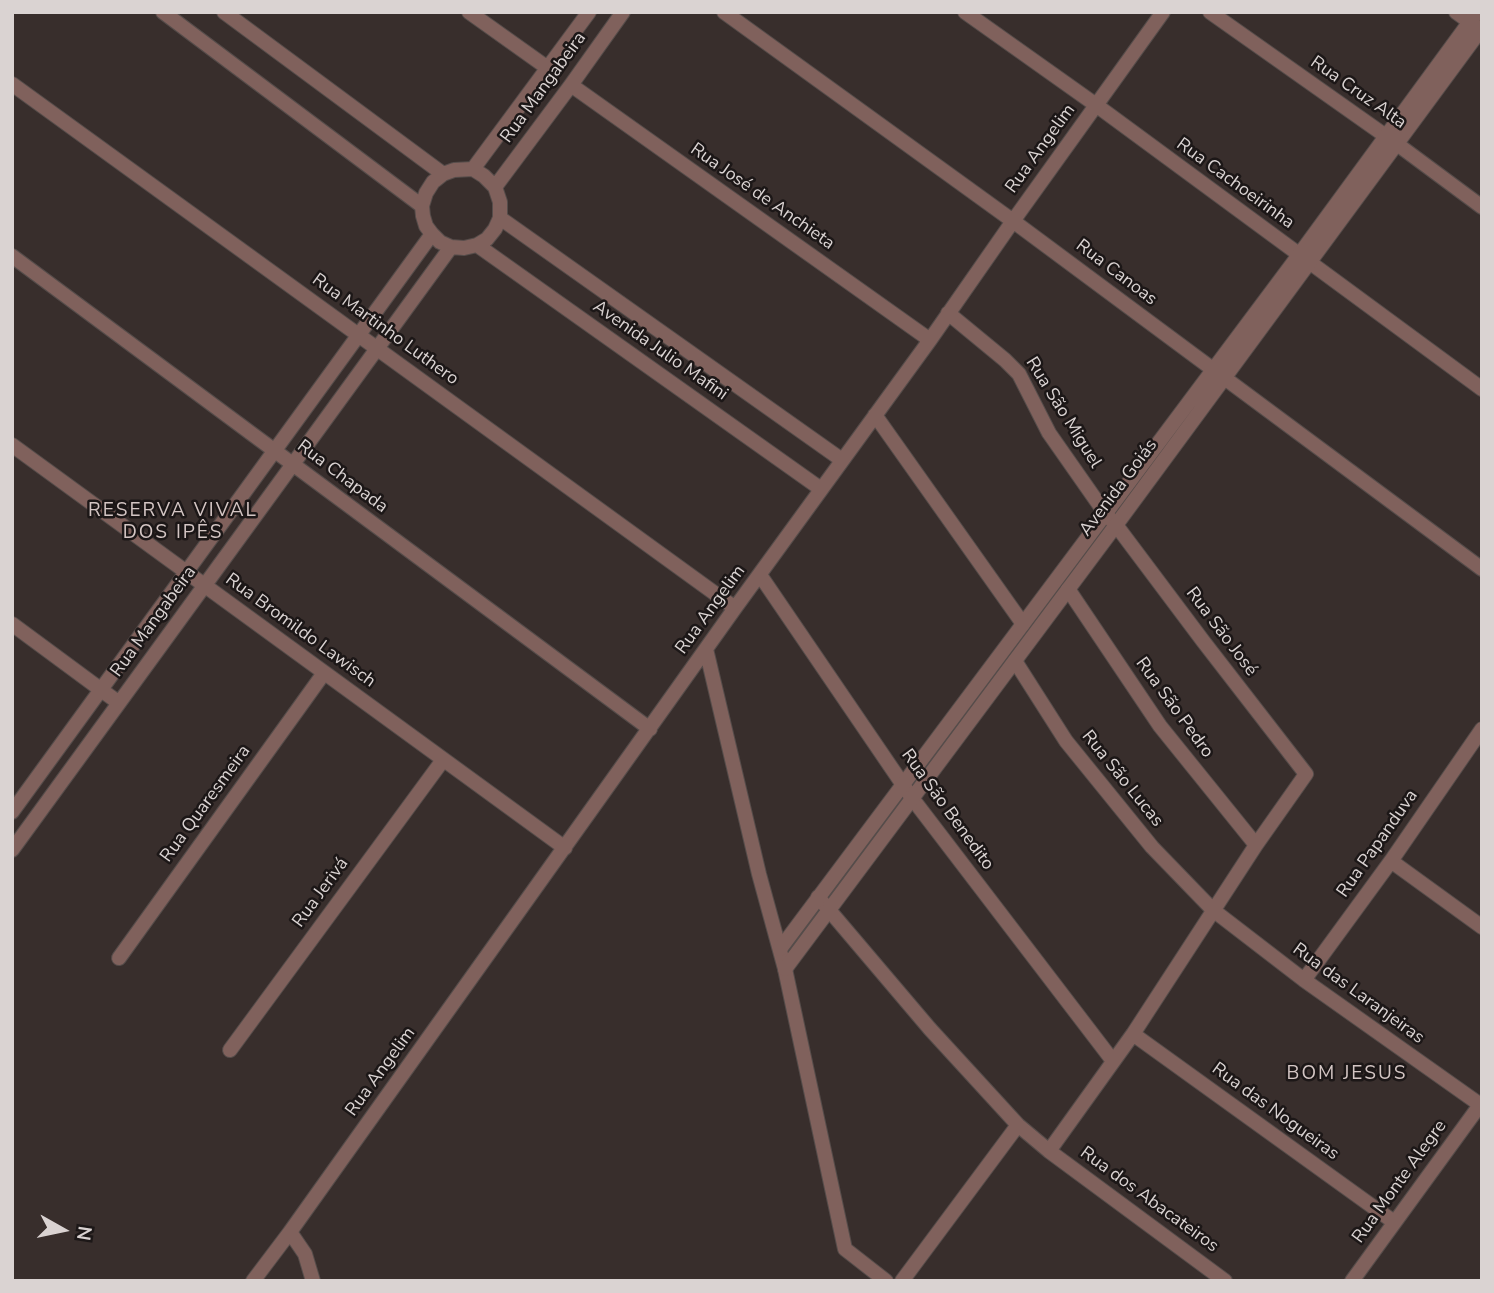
<!DOCTYPE html>
<html>
<head>
<meta charset="utf-8">
<style>
	body { margin:0 }
	#map { position:relative; width:1494px; height:1293px; overflow:hidden; background:#382e2c; font-family:"Nunito Sans",sans-serif }
	canvas { display:block }
	.frame { position:absolute; inset:0; border:14px solid #dad3d2; pointer-events:none }
	.north { position:absolute; left:28px; top:1195px; width:70px; height:70px; -webkit-text-stroke:5px #1c1717; paint-order:stroke; rotate:99deg; font-size:19px; font-weight:700; line-height:28px; text-align:center; color:#dad3d2 }
	.north::after { content:''; display:block; margin:auto; width:24px; height:32px; background:#dad3d2; clip-path:polygon(50% 0,100% 100%,50% 72%,0 100%) }
</style>
</head>
<body>
<div id="map">
<canvas width="1494" height="1293"></canvas>
<div class="frame"></div>
<div class="north">N</div>
</div>
<script>
const c = document.querySelector('canvas').getContext('2d');
c.lineJoin = 'round';
function shape(rows) {
  const path = new Path2D();
  for (const r of rows) {
    path.moveTo(r[0], r[1]);
    for (let i = 2; i < r.length; i += 2) path.lineTo(r[i], r[i + 1]);
  }
  return path;
}
function trace(path, color, width, dash) {
  c.strokeStyle = color;
  c.lineWidth = width;
  c.lineCap = dash ? 'butt' : 'round';
  c.setLineDash(dash || []);
  c.stroke(path);
}
function drawText(font, color, halo, rows, align = 'center') {
  c.font = font + ' "Nunito Sans",sans-serif';
  c.lineWidth = 5;
  c.setLineDash([]);
  c.textBaseline = 'middle';
  c.strokeStyle = halo;
  c.fillStyle = color;
  for (const [text, x, y, turn = 0] of rows) {
    c.save();
    c.translate(x, y);
    c.rotate((+turn || 0) * Math.PI / 180);
    c.textAlign = isNaN(turn) ? turn : align;
    if (halo) c.strokeText(text, 0, 0);
    c.fillText(text, 0, 0);
    c.restore();
  }
}
const minor = shape([
	[163,12,422,206],
	[224,12,443,174],
	[469,12,549,69],
	[724,12,1013,221,1482,569],
	[965,12,1096,105,1482,389],
	[1210,12,1397,144,1482,207],
	[1456,12,1478,28],
	[12,84,735,608],
	[571,85,930,340],
	[473,169,484,176,495,187,500,202,500,218,495,229,487,239,477,245,464,248,451,247,440,242,432,234,426,226,423,216,422,206,426,193,433,182,443,174,454,170,473,169],
	[473,169,589,12],
	[495,187,571,85,623,12],
	[500,218,842,460],
	[477,245,821,489],
	[12,256,650,729],
	[948,313,1005,360,1019,374,1049,433,1105,513,1116,525,1203,641,1306,774,1256,845,1133,1034,1049,1151],
	[875,415,1023,624],
	[12,445,565,848],
	[760,575,912,798,1113,1061],
	[1068,589,1160,726,1256,845],
	[12,624,119,703],
	[706,649,759,874,785,969,845,1249,886,1281],
	[1015,661,1066,741,1152,847,1213,910,1304,980,1482,1106],
	[12,812,432,234],
	[12,850,451,247],
	[1391,861,1482,927],
	[818,897,930,1029,1018,1125,1049,1151,1225,1281],
	[119,958,324,673],
	[1304,980,1391,861,1482,729],
	[1133,1034,1394,1222],
	[230,1050,443,760],
	[290,1232,305,1254,313,1281],
	[253,1281,290,1232,735,608,930,340,1013,221,1163,12],
	[902,1281,1018,1125],
	[1352,1281,1480,1105]
]);
const tertiary = shape([
	[780,949,1299,255,1477,12],
	[785,969,1116,525,1482,28]
]);
trace(minor, '#554c4a', 16);
trace(tertiary, '#554c4a', 16);
trace(minor, '#80615c', 14);
trace(tertiary, '#80615c', 14);
drawText('18px', '#dad3d2', '#1c1717', [
	["Rua Mangabeira",544,88,-54],
	["Rua Cruz Alta",1358,93,35],
	["Rua Angelim",1041,149,-54],
	["Rua Cachoeirinha",1235,184,36],
	["Rua José de Anchieta",762,197,35],
	["Rua Canoas",1116,273,37],
	["Rua Martinho Luthero",385,330,36],
	["Avenida Julio Mafini",660,351,35],
	["Rua São Miguel",1063,413,58],
	["Rua Chapada",342,477,37],
	["Avenida Goiás",1119,488,-53],
	["Rua Angelim",711,610,-54],
	["Rua Mangabeira",154,622,-54],
	["Rua Bromildo Lawisch",300,631,36],
	["Rua São José",1221,632,53],
	["Rua São Pedro",1174,708,54],
	["Rua São Lucas",1122,779,51],
	["Rua Quaresmeira",206,804,-54],
	["Rua São Benedito",947,810,54],
	["Rua Papanduva",1378,844,-55],
	["Rua Jerivá",321,893,-54],
	["Rua das Laranjeiras",1358,994,36],
	["Rua Angelim",381,1072,-54],
	["Rua das Nogueiras",1275,1112,36],
	["Rua Monte Alegre",1400,1182,-54],
	["Rua dos Abacateiros",1149,1200,36]
]);
c.letterSpacing = '2px';
drawText('19px', '#d4c6c4', '#1c1717', [
	["RESERVA VIVAL",173,511],
	["DOS IPÊS",173,533],
	["BOM JESUS",1347,1074]
]);
c.letterSpacing = '0px';
</script>
</body>
</html>
